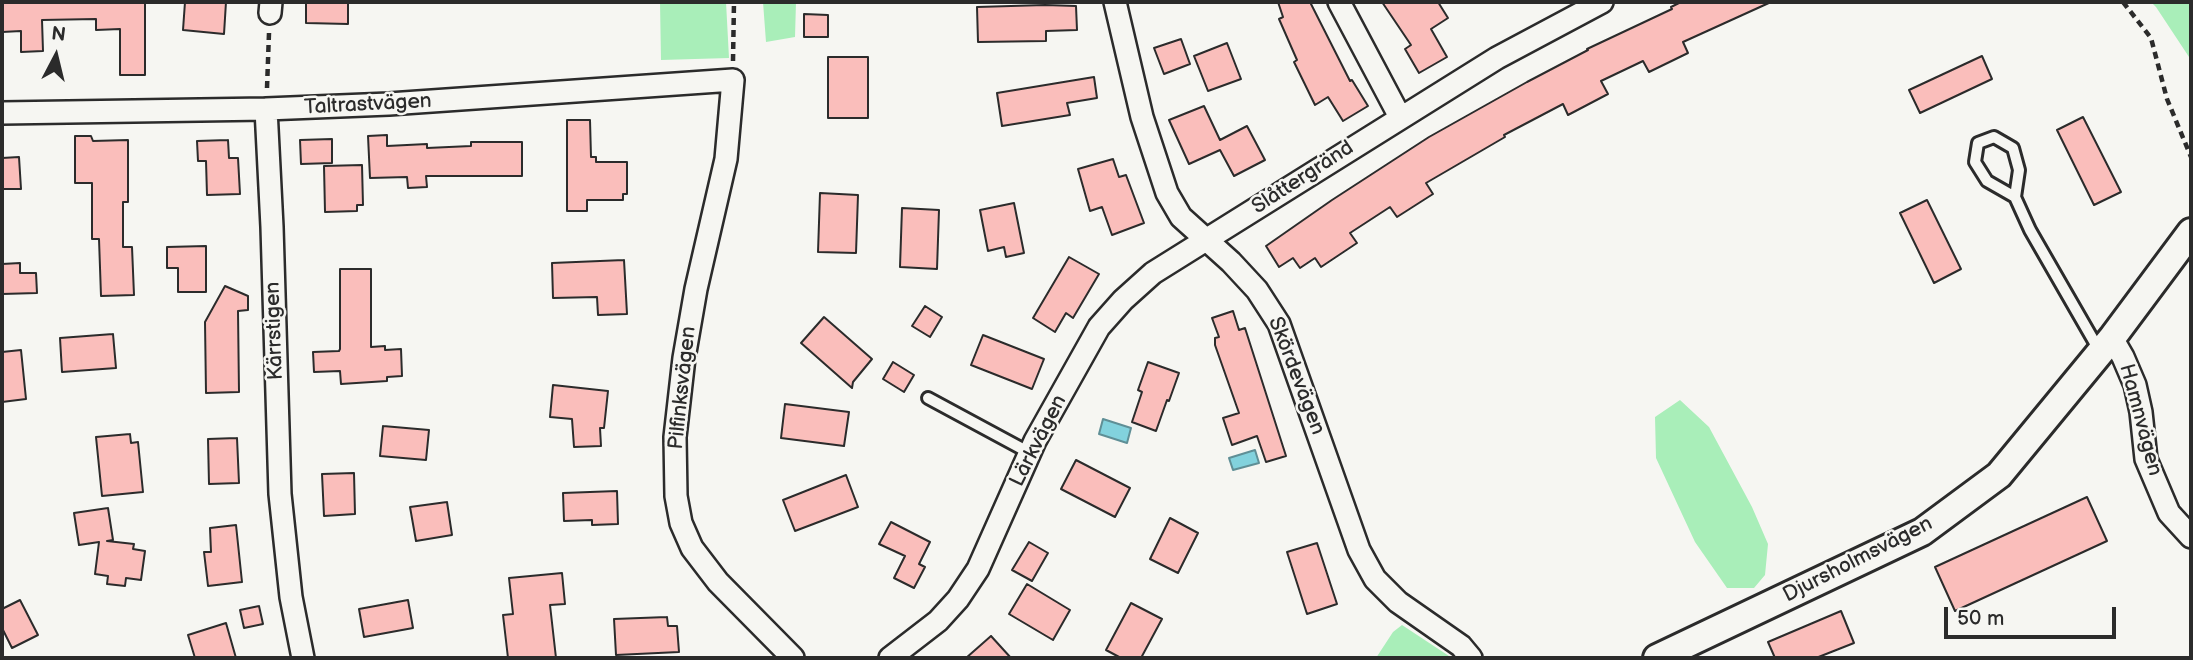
<!DOCTYPE html>
<html>
<head>
<meta charset="utf-8">
<style>
	body { margin:0 }
	#map { position:relative; width:2193px; height:660px; overflow:hidden; background:#f6f6f2; font-family:"Balsamiq Sans",sans-serif }
	canvas { display:block }
	.frame { position:absolute; inset:0; border:4px solid #2b2b2b; pointer-events:none }
	.north { position:absolute; left:21px; top:21px; width:70px; height:70px; -webkit-text-stroke:5px #f6f6f2; paint-order:stroke; rotate:7deg; font-size:19px; font-weight:700; line-height:28px; text-align:center; color:#2b2b2b }
	.north::after { content:''; display:block; margin:auto; width:24px; height:32px; background:#2b2b2b; clip-path:polygon(50% 0,100% 100%,50% 72%,0 100%) }
	.scale { position:absolute; left:1944px; top:607px; width:172px; height:32px; box-sizing:border-box; border:4px solid #2b2b2b; border-top:0; padding-left:9px; font-size:21px; line-height:24px; white-space:nowrap; color:#2b2b2b; -webkit-text-stroke:5px #f6f6f2; paint-order:stroke }
</style>
</head>
<body>
<div id="map">
<canvas width="2193" height="660"></canvas>
<div class="frame"></div>
<div class="north">N</div>
<div class="scale">50 m</div>
</div>
<script>
const c = document.querySelector('canvas').getContext('2d');
c.lineJoin = 'round';
function paint(path, color) {
  c.fillStyle = color;
  c.fill(path, 'evenodd');
}
function shape(rows) {
  const path = new Path2D();
  for (const r of rows) {
    path.moveTo(r[0], r[1]);
    for (let i = 2; i < r.length; i += 2) path.lineTo(r[i], r[i + 1]);
  }
  return path;
}
function trace(path, color, width, dash) {
  c.strokeStyle = color;
  c.lineWidth = width;
  c.lineCap = dash ? 'butt' : 'round';
  c.setLineDash(dash || []);
  c.stroke(path);
}
function drawText(font, color, halo, rows, align = 'center') {
  c.font = font + ' "Balsamiq Sans",sans-serif';
  c.lineWidth = 5;
  c.setLineDash([]);
  c.textBaseline = 'middle';
  c.strokeStyle = halo;
  c.fillStyle = color;
  for (const [text, x, y, turn = 0] of rows) {
    c.save();
    c.translate(x, y);
    c.rotate((+turn || 0) * Math.PI / 180);
    c.textAlign = isNaN(turn) ? turn : align;
    if (halo) c.strokeText(text, 0, 0);
    c.fillText(text, 0, 0);
    c.restore();
  }
}
paint(shape([
	[660,2,726,2,729,58,661,60],
	[763,2,796,2,795,37,766,42],
	[2151,2,2191,2,2191,60,2156,7],
	[1680,400,1709,427,1752,507,1768,544,1765,575,1754,588,1727,588,1695,542,1656,458,1655,417],
	[1402,625,1452,658,1376,658,1393,632]
]), '#a9eeb9');
const water = shape([
	[1103,419,1131,428,1127,443,1099,434,1103,419],
	[1255,450,1259,463,1233,470,1229,458,1255,450]
]);
paint(water, '#82d2dd');
trace(water, '#5f8f96', 2);
const building = shape([
	[2,2,145,2,145,75,120,75,120,29,96,30,96,19,42,20,43,51,21,52,21,31,2,32,2,2],
	[185,2,226,2,224,34,183,30,185,2],
	[306,2,348,2,348,24,306,23,306,2],
	[1278,2,1310,2,1350,81,1352,80,1368,106,1343,121,1328,97,1315,105,1294,62,1297,60,1279,19,1283,17,1278,2],
	[1382,2,1438,2,1448,18,1431,29,1447,57,1419,73,1405,49,1411,45,1382,2],
	[1681,2,1771,2,1683,42,1688,53,1649,72,1643,61,1601,81,1608,94,1568,115,1563,104,1504,135,1505,137,1426,183,1433,194,1397,217,1390,207,1350,233,1357,243,1321,267,1315,258,1300,268,1293,258,1279,267,1266,246,1332,200,1429,137,1527,82,1588,50,1587,49,1672,9,1671,7,1681,2],
	[1045,5,1076,6,1077,30,1046,31,1046,41,978,42,977,7,1045,5],
	[804,14,828,15,828,37,804,37,804,14],
	[1181,39,1190,64,1164,74,1154,48,1181,39],
	[1227,43,1241,79,1208,91,1194,56,1227,43],
	[1982,56,1992,79,1920,113,1909,90,1982,56],
	[828,57,868,57,868,118,828,118,828,57],
	[1094,77,1097,98,1067,103,1070,115,1002,126,997,93,1094,77],
	[1204,106,1220,140,1247,126,1265,160,1234,176,1220,150,1189,164,1169,120,1204,106],
	[2083,117,2121,192,2094,205,2057,130,2083,117],
	[567,120,590,120,591,157,596,157,596,162,627,162,627,194,623,194,623,200,587,200,587,211,567,211,567,120],
	[387,135,387,146,427,144,427,148,471,146,471,142,522,142,522,176,426,176,427,187,408,188,407,177,370,178,368,136,387,135],
	[75,136,91,136,93,141,128,140,128,202,123,202,123,247,132,247,134,295,101,296,99,239,92,239,92,183,75,183,75,136],
	[332,139,332,163,301,164,300,140,332,139],
	[228,140,229,158,238,158,240,194,207,195,206,161,198,161,197,141,228,140],
	[19,157,21,189,2,189,2,158,19,157],
	[1113,159,1119,177,1126,175,1144,223,1112,235,1102,207,1090,211,1078,169,1113,159],
	[362,165,363,205,357,205,357,211,325,212,324,166,362,165],
	[820,193,858,195,856,253,818,252,820,193],
	[1927,200,1961,269,1934,283,1900,213,1927,200],
	[1014,203,1024,253,1006,257,1004,247,988,251,980,210,1014,203],
	[902,208,939,210,937,269,900,267,902,208],
	[206,246,206,292,178,292,178,268,167,268,167,247,206,246],
	[1069,257,1099,274,1073,318,1066,313,1055,332,1033,318,1069,257],
	[624,260,627,314,598,315,597,297,553,298,552,263,624,260],
	[20,263,20,273,36,273,37,293,2,294,2,264,20,263],
	[340,269,371,269,371,347,385,346,385,350,401,349,402,376,387,377,387,381,341,384,340,371,314,372,313,352,339,351,340,349,340,269],
	[225,286,248,296,248,310,238,311,239,392,206,393,205,322,225,286],
	[925,306,942,317,930,337,912,326,925,306],
	[1233,311,1239,330,1245,328,1286,456,1266,462,1257,436,1232,445,1223,418,1239,413,1215,345,1215,338,1219,337,1212,318,1233,311],
	[824,317,872,359,853,382,852,388,801,343,824,317],
	[113,334,116,368,62,372,60,338,113,334],
	[983,335,1044,359,1032,389,971,365,983,335],
	[21,350,26,399,2,402,2,352,21,350],
	[893,362,914,375,904,392,883,379,893,362],
	[1148,362,1179,373,1169,401,1167,400,1156,431,1132,422,1142,392,1138,390,1148,362],
	[553,385,608,391,604,428,600,428,601,446,574,447,572,419,550,417,553,385],
	[785,404,849,412,844,446,781,438,785,404],
	[383,426,429,430,426,460,380,456,383,426],
	[130,434,131,443,138,442,143,492,102,496,96,437,130,434],
	[237,438,239,483,209,484,208,439,237,438],
	[1076,460,1130,488,1115,517,1061,489,1076,460],
	[354,473,355,514,324,516,322,474,354,473],
	[846,475,858,507,795,531,783,500,846,475],
	[617,491,618,524,592,525,592,520,564,521,563,493,617,491],
	[2087,497,2107,541,1955,611,1935,567,2087,497],
	[447,502,452,535,416,541,410,507,447,502],
	[108,508,113,540,107,541,134,544,133,549,145,551,141,580,126,578,125,586,107,584,108,576,95,574,99,542,79,545,74,513,108,508],
	[1170,518,1198,533,1178,573,1150,559,1170,518],
	[891,522,930,542,919,564,925,567,914,588,894,578,905,556,879,544,891,522],
	[236,525,242,582,208,586,204,552,211,552,210,528,236,525],
	[1029,542,1048,553,1032,581,1012,570,1029,542],
	[1317,543,1337,604,1307,614,1287,552,1317,543],
	[562,573,565,604,550,605,556,658,508,658,503,615,513,614,509,578,562,573],
	[1027,584,1070,610,1053,640,1009,614,1027,584],
	[20,600,38,635,12,648,2,628,2,609,20,600],
	[408,600,413,628,364,637,359,609,408,600],
	[1131,603,1162,619,1141,658,1121,658,1106,650,1131,603],
	[259,606,263,624,244,628,240,610,259,606],
	[1841,611,1854,643,1816,658,1775,658,1768,642,1841,611],
	[667,617,668,626,677,626,679,652,616,655,614,619,667,617],
	[226,623,236,658,195,658,188,635,226,623],
	[991,636,1011,658,966,658,991,636]
]);
paint(building, '#fabebb');
trace(building, '#2b2b2b', 2);
const service = shape([
	[2015,197,1987,181,1975,162,1978,143,1994,137,2013,148,2019,170,2015,197,2030,230,2099,350],
	[928,398,1030,453]
]);
const minor = shape([
	[1115,2,1142,117,1167,193,1181,217,1231,262,1257,290,1279,324,1359,550,1375,579,1398,602,1461,646,1471,658],
	[1339,2,1400,117],
	[270,13,271,2],
	[266,109,272,227,280,494,291,597,303,658],
	[2,113,266,109,389,104,733,80,726,159,696,289,684,358,675,437,676,496,681,523,692,548,718,582,793,658],
	[2112,338,2123,357,2135,385,2141,412,2146,459,2169,513,2191,537],
	[890,658,938,621,958,599,978,569,1035,441,1099,327,1123,300,1153,273,1497,58,1602,2]
]);
const tertiary = shape([
	[1657,658,1922,532,1999,475,2112,338,2191,232]
]);
trace(service, '#2b2b2b', 16);
trace(minor, '#2b2b2b', 26);
trace(tertiary, '#2b2b2b', 32);
trace(shape([
	[2123,2,2151,38,2167,99,2191,157],
	[733,61,734,2],
	[267,88,269,33]
]), '#2b2b2b', 4.5, [7, 5]);
trace(service, '#f6f6f2', 10);
trace(minor, '#f6f6f2', 21);
trace(tertiary, '#f6f6f2', 26);
drawText('21px', '#2b2b2b', '#f6f6f2', [
	["Taltrastvägen",368,105,-3],
	["Slåttergränd",1303,178,-33],
	["Kärrstigen",275,331,-92],
	["Skördevägen",1296,376,69],
	["Pilfinksvägen",683,388,-84],
	["Hamnvägen",2140,420,75],
	["Lärkvägen",1039,441,-63],
	["Djursholmsvägen",1858,560,-27]
]);
</script>
</body>
</html>
